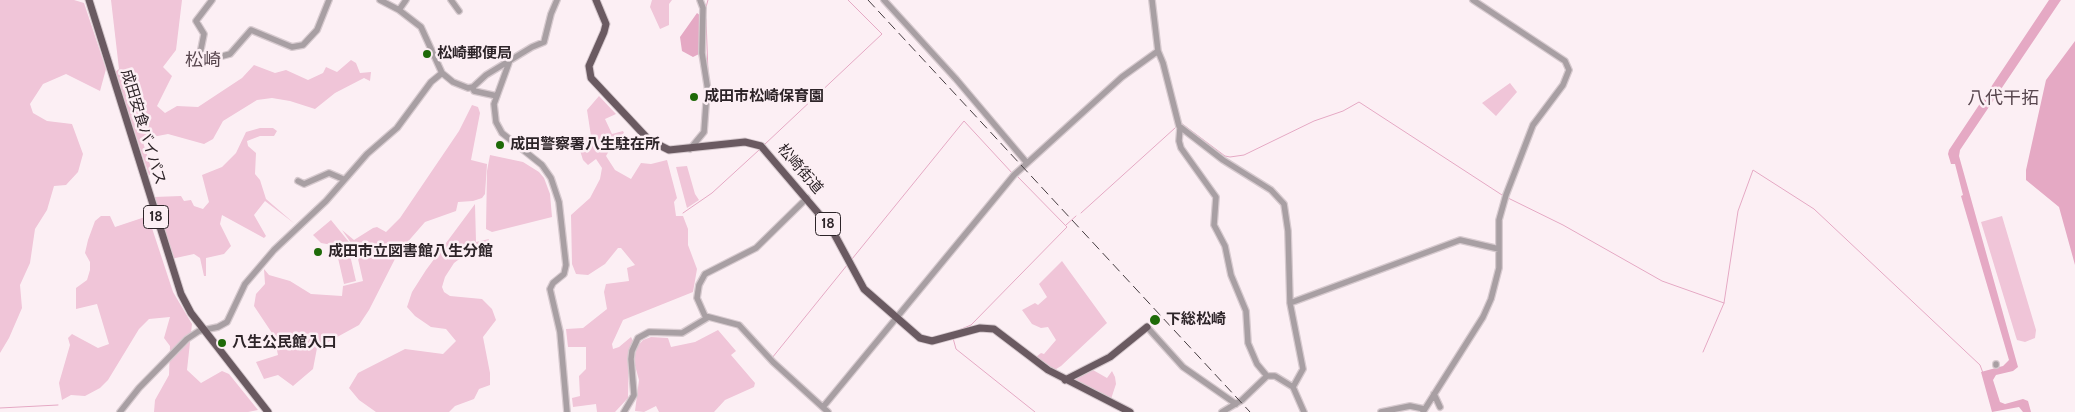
<!DOCTYPE html>
<html>
<head>
<meta charset="utf-8">
<style>
	body { margin:0 }
	canvas { display:block; background:#fceff4 }
</style>
</head>
<body>
<canvas width="2075" height="412"></canvas>
<script>
const c = document.querySelector('canvas').getContext('2d');
c.lineJoin = 'round';
function paint(path, color) {
  c.fillStyle = color;
  c.fill(path, 'evenodd');
}
function shape(rows) {
  const path = new Path2D();
  for (const r of rows) {
    path.moveTo(r[0], r[1]);
    for (let i = 2; i < r.length; i += 2) path.lineTo(r[i], r[i + 1]);
  }
  return path;
}
function trace(path, color, width, dash) {
  c.strokeStyle = color;
  c.lineWidth = width;
  c.lineCap = dash ? 'butt' : 'round';
  c.setLineDash(dash || []);
  c.stroke(path);
}
function drawText(font, color, halo, rows, align = 'center') {
  c.font = font + ' Cabin,"Noto Sans JP",sans-serif';
  c.lineWidth = 5;
  c.setLineDash([]);
  c.textBaseline = 'middle';
  c.strokeStyle = halo;
  c.fillStyle = color;
  for (const [text, x, y, turn = 0] of rows) {
    c.save();
    c.translate(x, y);
    c.rotate((+turn || 0) * Math.PI / 180);
    c.textAlign = isNaN(turn) ? turn : align;
    if (halo) c.strokeText(text, 0, 0);
    c.fillText(text, 0, 0);
    c.restore();
  }
}
paint(shape([
	[0,0,74,0,84,3,106,69,100,91,66,74,43,84,30,104,33,113,47,121,72,124,83,154,78,172,66,185,54,186,47,210,35,229,30,263,20,285,22,308,9,338,0,353],
	[111,0,182,0,176,50,163,67,172,76,157,106,165,113,177,106,198,107,242,78,254,65,275,73,286,70,308,80,323,73,326,67,337,72,351,60,356,63,360,73,371,72,370,81,364,78,335,93,315,109,290,101,272,98,257,100,223,121,213,139,204,144,168,134,142,139,153,174,149,175,115,72,119,69],
	[652,0,672,0,669,4,669,25,660,29,650,7],
	[1510,83,1517,92,1496,116,1482,103],
	[599,96,616,114,605,119,612,134,623,131,624,133,616,139,606,156,615,170,631,179,641,163,651,164,667,160,677,198,674,202,676,216,683,216,688,229,688,245,697,269,693,292,623,320,612,344,613,349,619,347,631,337,633,341,629,351,628,398,615,412,597,412,596,404,573,407,572,398,580,396,579,376,586,369,586,347,568,347,566,329,583,328,607,309,604,292,606,284,629,281,627,268,635,265,621,248,618,248,605,264,588,275,576,274,572,264,571,215,590,198,600,179,602,168,596,159,588,165,583,160,576,138,591,136,587,110],
	[472,105,478,107,480,113,471,160,487,164,485,194,482,198,473,201,458,202,456,211,425,222,398,253,369,310,359,325,317,348,313,369,293,386,278,375,264,379,256,362,278,355,274,336,254,306,256,294,265,284,264,269,269,275,290,281,311,294,342,296,343,286,363,281,356,250,342,230,354,240,373,228,377,227,386,232,400,218,459,131],
	[260,128,273,128,277,131,274,136,260,136,247,141,248,146,256,153,255,174,260,180,266,199,295,224,265,201,254,215,266,236,264,238,222,215,220,224,231,246,224,254,206,258,206,276,204,276,200,258,194,254,171,259,154,197,181,196,184,201,191,200,194,206,203,209,209,202,202,175,222,167,236,153,246,132],
	[490,155,523,162,539,172,544,178,550,194,552,217,492,232,486,229,487,171],
	[687,166,695,194,699,200,687,208,676,167],
	[475,204,476,242,489,239,487,244,470,251,454,263,445,277,442,287,444,292,450,296,482,299,492,309,496,320,483,337,490,373,490,385,479,389,474,399,455,406,449,412,376,412,359,400,349,388,358,373,405,349,443,354,456,341,446,329,431,327,415,316,407,307,412,292,426,270],
	[101,216,110,216,115,227,148,216,173,292,192,324,187,370,201,383,222,371,229,374,258,410,248,412,154,412,155,400,169,375,170,346,164,338,170,317,149,319,139,329,108,380,100,388,85,396,71,395,62,400,59,383,70,345,68,338,72,334,98,348,109,344,97,304,76,309,76,288,87,280,90,270,90,262,85,253,88,240,95,221],
	[2002,216,2036,330,2035,338,2025,342,2017,340,2016,337,1981,222],
	[331,220,353,247,348,248,347,254,338,256,338,246,321,243,313,235],
	[350,255,356,281,344,284,338,258],
	[1062,261,1107,323,1061,366,1053,371,1036,357,1041,353,1044,354,1056,340,1048,327,1041,328,1032,324,1022,310,1035,303,1038,305,1047,297,1039,284],
	[718,330,736,351,731,355,755,383,754,387,725,400,714,412,659,412,656,406,644,412,635,411,639,380,634,362,636,348,643,340,651,337,668,338,671,347,695,342],
	[1093,370,1107,378,1112,371,1115,377,1116,384,1111,399,1074,381,1074,378]
]), '#f0c5d8');
paint(shape([
	[2049,0,2061,0,1960,150,1959,156,2018,367,2013,371,1996,375,1993,380,2000,402,2005,404,2023,399,2028,401,2031,412,2023,412,2019,407,1992,412,1981,372,2003,366,2009,360,1961,196,1963,195,1955,164,1951,164,1948,154,1949,150],
	[697,13,701,16,699,54,693,57,682,51,680,37],
	[2075,41,2075,265,2059,207,2026,180,2026,170,2046,80]
]), '#e5a9c4');
trace(shape([
	[706,7,708,0],
	[706,19,708,72],
	[710,86,711,93],
	[1181,123,1225,156,1230,157,1244,155,1314,121,1343,111,1359,102,1502,195],
	[764,145,882,34,848,0],
	[1508,198,1563,225,1662,281,1724,303],
	[683,213,712,193,759,150],
	[1081,213,1175,128],
	[1066,225,1076,216],
	[852,259,964,121,1013,174],
	[959,330,971,325,1067,227,1017,176],
	[953,338,956,349,1035,412],
	[1703,352,1724,303,1738,211,1753,170,1814,209,1980,365,1983,373],
	[772,358,848,264],
	[0,408,58,405]
]), '#e5a9c4', 1);
const minor = shape([
	[212,0,196,21,204,34,199,59,204,61,230,54,251,30,292,47,303,45,317,30,329,0],
	[380,0,399,10,421,27,442,73,453,82,468,88,473,87,474,91,497,96],
	[451,0,459,11],
	[884,0,956,79,1027,163],
	[1152,0,1158,51,1163,63,1179,126,1223,160,1271,190,1284,204,1288,231,1290,303,1303,369,1293,387],
	[399,10,406,0],
	[510,60,494,104,496,122,502,133,542,165,551,178,559,202,566,265,564,274,553,283,550,289,560,332,567,412],
	[473,87,486,75,532,47,544,42,551,14,557,0],
	[1180,128,1179,141,1181,148,1216,197,1214,225,1225,246,1231,275,1246,311,1248,343,1257,364,1267,376],
	[690,149,704,132,706,104,709,97,702,53,703,8,700,0],
	[298,181,304,184,329,173,343,179],
	[807,198,756,248,705,274,699,285,697,298,705,316,739,325,773,362,828,412],
	[1290,303,1460,240,1499,249],
	[1147,327,1183,367,1236,404],
	[1996,364,1996,365],
	[1434,394,1440,407],
	[823,407,1014,175,1122,77,1158,51],
	[120,412,139,388,187,339,199,331,218,327,227,322,245,284,274,250,326,201,367,154,397,128,431,82,442,73],
	[624,412,634,395,631,359,632,351,638,338,649,332,682,333,707,318],
	[1222,412,1242,400,1267,376,1275,376,1293,387,1304,412],
	[1381,412,1410,406,1424,409],
	[1423,412,1483,317,1491,299,1499,268,1499,220,1506,195,1533,125,1563,85,1569,70,1565,61,1473,0]
]);
const major = shape([
	[89,0,181,294,191,313,268,412],
	[596,0,606,24,604,32,589,66,591,78,649,140,669,150,745,142,761,146,831,228,864,289,920,338,932,341,980,328,994,329,1048,370,1130,412],
	[1065,380,1110,357,1147,327]
]);
trace(minor, '#d7cacf', 8);
trace(major, '#d7cacf', 9);
trace(minor, '#a89fa3', 5.5);
trace(major, '#6a5a61', 7);
trace(shape([
	[868,0,1250,412]
]), '#463d41', 1, [10, 5]);
for (const [x, y, r, color] of [
	[427,54,5,"#1e6a08"],
	[694,97,5,"#1e6a08"],
	[500,145,5,"#1e6a08"],
	[318,252,5,"#1e6a08"],
	[1155,320,6,"#1e6a08"],
	[222,343,5,"#1e6a08"]
]) {
  const dot = new Path2D();
  dot.arc(x, y, r, 0, 2 * Math.PI);
  c.fillStyle = color;
  c.fill(dot);
  trace(dot, '#fceff4', 2);
}
for (const [x, y, w] of [
	[156,217,25],
	[828,224,25]
]) {
  const box = new Path2D();
  box.roundRect(x - w / 2, y - 11.5, w, 23, 4);
  c.fillStyle = '#fceff4';
  c.fill(box);
  trace(box, '#2d2428', 1);
}
drawText('bold 14px', '#2d2428', null, [
	["18",156,217],
	["18",828,224]
]);
drawText('bold 15px', '#2d2428', '#fceff4', [
	["松崎郵便局",437,54],
	["成田市松崎保育園",704,97],
	["成田警察署八生駐在所",510,145],
	["成田市立図書館八生分館",328,252],
	["下総松崎",1166,320],
	["八生公民館入口",232,343]
], 'left');
drawText('15px', '#2d2428', '#fceff4', [
	["成田安食バイパス",143,127,73],
	["松崎街道",800,169,49]
]);
drawText('18px', '#59474f', '#fceff4', [
	["松崎",203,61],
	["八代干拓",2003,99]
]);
</script>
</body>
</html>
